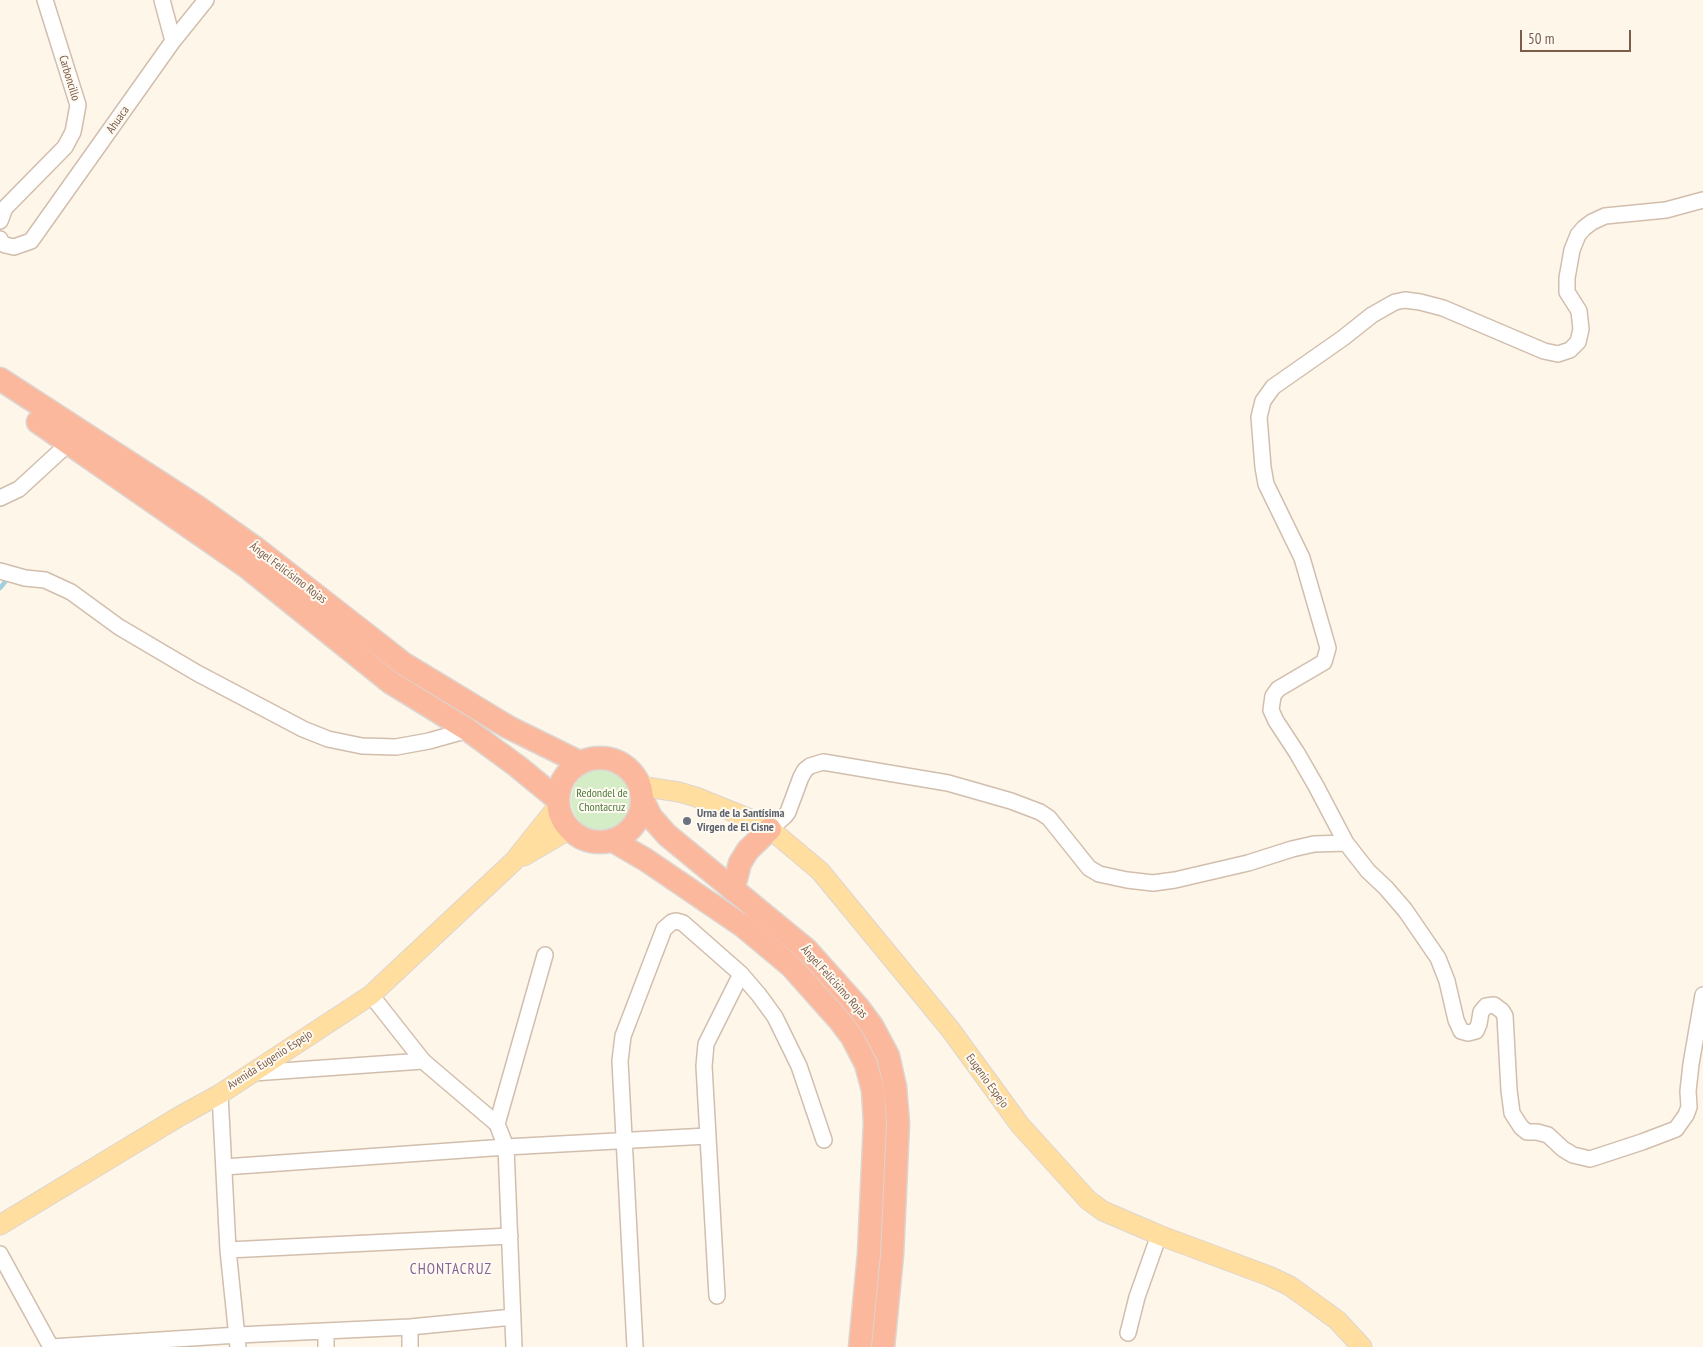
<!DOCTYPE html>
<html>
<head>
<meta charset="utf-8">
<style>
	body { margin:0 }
	#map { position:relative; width:1703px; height:1347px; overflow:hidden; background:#fef6e9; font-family:"PT Sans Narrow",sans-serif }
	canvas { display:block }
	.scale { position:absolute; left:1520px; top:30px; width:111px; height:22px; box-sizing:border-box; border:2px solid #7b5d4a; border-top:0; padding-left:6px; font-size:15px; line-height:18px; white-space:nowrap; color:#7b5d4a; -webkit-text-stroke:4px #fffaf1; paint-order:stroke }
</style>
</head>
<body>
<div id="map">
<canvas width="1703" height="1347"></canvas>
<div class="scale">50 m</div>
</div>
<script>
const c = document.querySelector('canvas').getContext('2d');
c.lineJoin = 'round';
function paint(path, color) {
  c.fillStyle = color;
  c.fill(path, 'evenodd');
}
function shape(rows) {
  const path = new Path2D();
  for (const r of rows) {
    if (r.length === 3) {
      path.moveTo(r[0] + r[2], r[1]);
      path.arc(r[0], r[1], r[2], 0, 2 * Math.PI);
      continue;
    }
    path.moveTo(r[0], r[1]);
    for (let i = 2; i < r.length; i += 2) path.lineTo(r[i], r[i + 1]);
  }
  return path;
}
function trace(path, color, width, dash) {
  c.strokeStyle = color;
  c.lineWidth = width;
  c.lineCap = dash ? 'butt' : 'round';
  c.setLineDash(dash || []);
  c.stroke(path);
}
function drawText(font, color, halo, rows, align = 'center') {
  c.font = font + ' "PT Sans Narrow",sans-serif';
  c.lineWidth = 4;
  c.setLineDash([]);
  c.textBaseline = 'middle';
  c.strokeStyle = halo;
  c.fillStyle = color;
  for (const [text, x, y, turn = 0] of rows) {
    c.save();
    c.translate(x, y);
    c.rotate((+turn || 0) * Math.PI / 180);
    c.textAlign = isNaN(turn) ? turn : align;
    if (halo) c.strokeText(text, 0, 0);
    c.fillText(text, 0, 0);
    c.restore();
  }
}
paint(shape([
	[602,800,31]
]), '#d5edc6');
trace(shape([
	[0,588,9,577]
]), '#a1d1dc', 4.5);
const minor = shape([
	[162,0,173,41],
	[1703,200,1666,210,1605,216,1592,222,1584,228,1578,235,1572,250,1567,278,1567,292,1579,311,1581,329,1578,342,1570,350,1558,354,1544,351,1443,308,1420,302,1405,300,1395,302,1372,315,1343,338,1273,387,1263,401,1259,417,1263,467,1266,484,1302,558,1328,648,1324,662,1278,689,1273,696,1271,710,1276,721,1297,753,1316,786,1346,843,1368,871,1386,888,1405,910,1438,958,1447,981,1456,1020,1461,1031,1468,1033,1476,1031,1479,1024,1481,1012,1486,1006,1494,1005,1502,1011,1505,1016,1509,1090,1512,1113,1521,1127,1527,1132,1537,1132,1548,1135,1563,1149,1573,1155,1590,1159,1642,1142,1676,1129,1686,1115,1689,1107,1688,1091,1691,1064,1703,995],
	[0,221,5,208,65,147,73,132,78,105,45,0],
	[0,239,1,242,5,245,14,247,31,241,173,41,206,0],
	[0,498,19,489,69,443],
	[0,571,25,578,45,580,71,592,119,627,197,673,303,729,328,739,362,746,396,747,429,741,468,730],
	[770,829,785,816,788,812,801,777,805,770,810,766,823,762,948,783,1011,801,1040,812,1049,818,1089,868,1099,874,1127,880,1153,883,1175,880,1248,863,1292,849,1314,844,1346,843],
	[371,995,423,1061,497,1124,506,1147,514,1347],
	[253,1073,423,1061],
	[220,1094,228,1250,238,1347],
	[497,1124,545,955],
	[224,1167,506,1147,707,1136],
	[228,1250,510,1236],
	[0,1254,51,1347],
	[717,1296,704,1066,706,1044,741,974],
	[410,1327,410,1347],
	[326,1331,326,1347],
	[1128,1333,1137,1297,1159,1235],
	[51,1347,238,1335,410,1327,513,1317],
	[635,1347,620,1061,623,1036,664,929,672,922,676,921,683,923,741,974,759,995,775,1017,799,1066,824,1140]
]);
const major = shape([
	[640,786,679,792,696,797,748,818,770,829,820,871,950,1029,1020,1125,1088,1200,1103,1211,1159,1235,1269,1276,1290,1286,1337,1320,1362,1347],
	[524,856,570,829],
	[0,1225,180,1116,220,1094,371,995,514,861,557,807]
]);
const highway = shape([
	[0,379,196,506,258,550,404,664,508,727,579,762],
	[38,422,247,567,390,682,468,730,517,766,556,798],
	[600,800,42],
	[643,801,651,817,667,835,807,950,858,1007,872,1026,888,1056,895,1087,898,1123,892,1255,883,1347],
	[612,840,646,860,743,926,791,966,840,1021,852,1037,866,1064,873,1090,875,1123,869,1254,860,1347],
	[733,890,740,863,748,850,770,829]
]);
trace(minor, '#d2bead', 18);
trace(major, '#ddd5d0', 21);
trace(highway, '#ddd5d0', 25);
trace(minor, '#fff', 15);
trace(major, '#ffde9f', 19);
trace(highway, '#fbb89d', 22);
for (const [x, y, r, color] of [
	[687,821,5,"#6b7280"]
]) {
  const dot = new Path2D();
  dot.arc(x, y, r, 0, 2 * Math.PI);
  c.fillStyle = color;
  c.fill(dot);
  trace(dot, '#fffaf1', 2);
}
drawText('12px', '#7b5d4a', '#fffaf1', [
	["Carboncillo",69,78,73],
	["Ahuaca",118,120,-55],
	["Ángel Felicísimo Rojas",288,573,37],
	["Ángel Felicísimo Rojas",834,982,48],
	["Avenida Eugenio Espejo",270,1060,-33],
	["Eugenio Espejo",987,1081,54]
]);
drawText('12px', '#4e7b3e', '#fffaf1', [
	["Redondel de",602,794],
	["Chontacruz",602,808]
]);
drawText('bold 12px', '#5b616d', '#fffaf1', [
	["Urna de la Santísima",697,814],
	["Virgen de El Cisne",697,828]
], 'left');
c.letterSpacing = '1px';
drawText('15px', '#866297', '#fffaf1', [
	["CHONTACRUZ",451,1270]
]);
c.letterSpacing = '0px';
</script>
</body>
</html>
